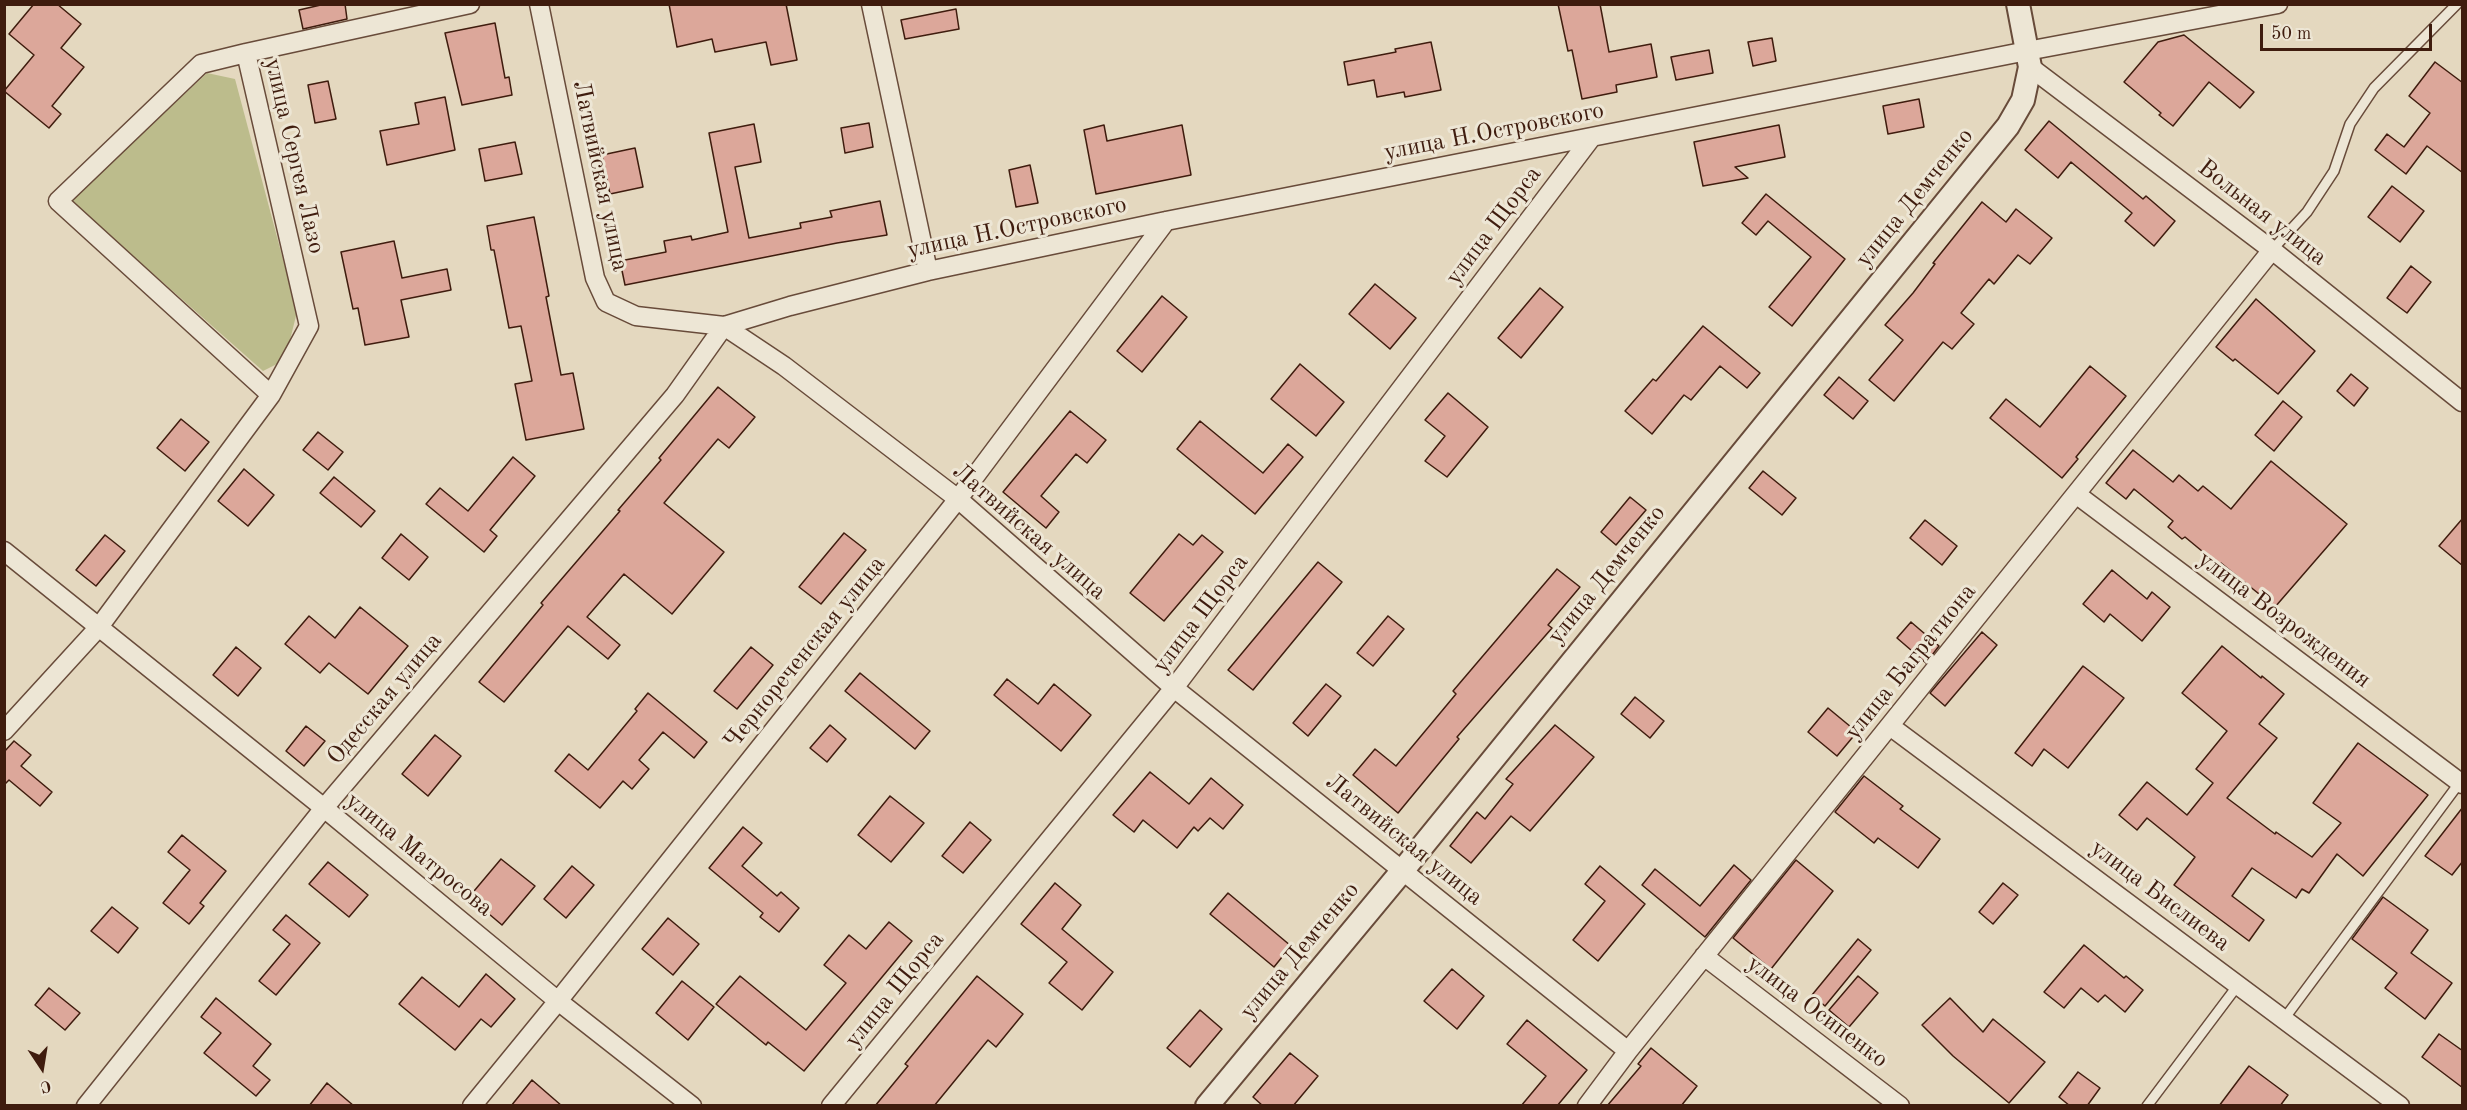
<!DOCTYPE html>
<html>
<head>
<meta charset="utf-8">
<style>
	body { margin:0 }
	#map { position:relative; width:2467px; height:1110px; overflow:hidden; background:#e4d8bf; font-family:"Old Standard TT",serif }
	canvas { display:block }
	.frame { position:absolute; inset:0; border:6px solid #3f1c0e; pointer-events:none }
	.north { position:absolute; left:12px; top:1038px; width:60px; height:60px; -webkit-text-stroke:4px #ede6d5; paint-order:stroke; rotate:168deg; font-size:16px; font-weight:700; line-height:24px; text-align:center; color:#3f1c0e }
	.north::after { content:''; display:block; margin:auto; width:21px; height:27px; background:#3f1c0e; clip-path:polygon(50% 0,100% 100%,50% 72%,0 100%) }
	.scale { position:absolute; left:2260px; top:24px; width:172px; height:27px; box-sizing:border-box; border:3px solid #3f1c0e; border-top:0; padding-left:8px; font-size:18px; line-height:21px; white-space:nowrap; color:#3f1c0e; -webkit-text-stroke:4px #ede6d5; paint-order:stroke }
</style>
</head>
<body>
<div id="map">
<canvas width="2467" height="1110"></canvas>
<div class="frame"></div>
<div class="north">С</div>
<div class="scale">50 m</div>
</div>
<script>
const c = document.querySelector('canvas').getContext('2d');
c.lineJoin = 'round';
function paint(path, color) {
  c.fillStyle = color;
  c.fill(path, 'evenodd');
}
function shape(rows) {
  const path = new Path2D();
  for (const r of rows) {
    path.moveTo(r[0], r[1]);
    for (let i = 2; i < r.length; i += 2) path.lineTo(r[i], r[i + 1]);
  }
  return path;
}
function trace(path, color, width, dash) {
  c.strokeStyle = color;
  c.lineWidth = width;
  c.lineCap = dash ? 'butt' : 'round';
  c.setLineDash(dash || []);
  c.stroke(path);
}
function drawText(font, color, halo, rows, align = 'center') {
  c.font = font + ' "Old Standard TT",serif';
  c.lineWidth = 6;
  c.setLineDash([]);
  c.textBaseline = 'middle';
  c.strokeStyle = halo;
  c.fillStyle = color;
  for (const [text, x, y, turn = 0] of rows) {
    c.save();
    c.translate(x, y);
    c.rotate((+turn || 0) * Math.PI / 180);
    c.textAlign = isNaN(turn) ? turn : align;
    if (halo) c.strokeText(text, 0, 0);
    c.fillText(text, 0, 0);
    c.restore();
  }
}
paint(shape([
	[207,73,235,79,297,312,285,360,263,371,71,201]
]), '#bcbc8c');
const building = shape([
	[34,4,57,4,81,24,61,48,84,67,52,106,61,114,49,128,4,91,34,55,9,34,34,4],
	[325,4,345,4,347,19,303,29,299,10,325,4],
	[669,4,786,4,797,60,771,65,766,42,715,52,712,39,677,47,669,4],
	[1558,4,1600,4,1609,52,1651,44,1657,77,1616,85,1617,92,1582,99,1572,50,1568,51,1558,4],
	[956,9,959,29,905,39,901,20,956,9],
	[495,23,505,78,509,77,512,95,462,105,445,33,495,23],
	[2184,35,2254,92,2240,108,2209,82,2173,126,2159,115,2161,113,2124,82,2158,42,2184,35],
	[1772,38,1776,61,1753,66,1748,42,1772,38],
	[1431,42,1441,90,1405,97,1404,92,1377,97,1374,80,1348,85,1344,62,1396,52,1395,49,1431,42],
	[1709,50,1713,73,1676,80,1671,57,1709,50],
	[2435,62,2463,83,2463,173,2427,146,2406,174,2375,150,2387,134,2404,147,2430,113,2409,96,2435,62],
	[328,81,336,119,315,123,308,85,328,81],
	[445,97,455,150,387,165,380,131,419,124,415,103,445,97],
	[1919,99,1924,127,1888,134,1883,106,1919,99],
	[2049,121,2143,199,2146,196,2175,221,2154,246,2125,221,2132,213,2071,162,2058,178,2025,150,2049,121],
	[869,123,873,147,845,153,841,128,869,123],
	[754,124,761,162,735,167,749,238,801,228,800,223,832,217,830,211,880,201,887,235,837,243,625,285,620,261,666,252,664,241,691,236,692,240,728,232,709,133,754,124],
	[1104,125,1107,141,1182,125,1191,175,1096,194,1084,130,1104,125],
	[1779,125,1785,157,1735,167,1748,178,1703,186,1694,142,1779,125],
	[515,142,522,174,485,181,479,149,515,142],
	[635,148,643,187,610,194,602,155,635,148],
	[1030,165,1038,203,1016,207,1009,170,1030,165],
	[2392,186,2424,211,2400,242,2368,217,2392,186],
	[1766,194,1845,259,1792,326,1769,307,1811,257,1768,221,1756,235,1742,223,1766,194],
	[1982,202,2006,222,2016,209,2052,238,2030,264,2018,255,1994,284,1989,279,1961,313,1974,324,1952,349,1943,342,1894,401,1869,380,1903,340,1885,325,1913,293,1935,264,1933,263,1982,202],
	[534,217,549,296,546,297,561,375,573,373,584,429,526,440,515,384,532,381,521,326,509,328,494,250,491,250,487,226,534,217],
	[394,241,402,278,447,269,451,290,401,300,409,337,365,345,358,308,353,309,341,252,394,241],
	[2411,266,2431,282,2407,313,2387,298,2411,266],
	[1375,284,1416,318,1390,349,1349,314,1375,284],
	[1540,288,1563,307,1521,358,1498,338,1540,288],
	[1162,296,1187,317,1142,372,1117,351,1162,296],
	[2256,299,2315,351,2278,394,2235,359,2233,361,2216,347,2256,299],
	[1703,326,1760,373,1747,388,1720,366,1691,400,1684,395,1652,434,1625,411,1653,379,1656,381,1703,326],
	[1300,364,1344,402,1316,436,1271,399,1300,364],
	[2090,366,2126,396,2076,457,2078,459,2062,478,1990,418,2006,399,2040,427,2090,366],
	[2351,374,2368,388,2354,406,2337,391,2351,374],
	[1839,377,1868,401,1853,419,1824,395,1839,377],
	[718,387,755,417,729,448,718,439,664,503,724,552,672,614,624,574,587,617,620,645,608,659,568,626,504,702,479,682,543,605,541,603,620,511,618,510,661,460,659,458,718,387],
	[1448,393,1488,427,1447,477,1425,461,1445,436,1425,420,1448,393],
	[2283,401,2302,417,2274,451,2255,435,2283,401],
	[1070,411,1106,440,1087,463,1076,454,1041,496,1059,512,1046,528,1003,492,1070,411],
	[181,419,209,442,185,471,157,448,181,419],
	[1200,421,1263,473,1288,444,1303,457,1255,514,1177,449,1200,421],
	[318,432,343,452,328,470,303,450,318,432],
	[2133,450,2173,482,2179,475,2198,491,2203,486,2231,509,2271,461,2347,524,2275,607,2221,563,2220,566,2185,537,2182,539,2168,527,2173,521,2134,489,2126,499,2106,483,2133,450],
	[513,457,535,476,490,530,497,536,484,552,426,504,440,488,468,511,513,457],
	[244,469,274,495,248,526,218,501,244,469],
	[1763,471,1796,498,1782,515,1749,488,1763,471],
	[334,477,375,511,361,527,320,493,334,477],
	[1630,497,1646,510,1616,545,1601,532,1630,497],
	[2463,518,2463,566,2439,546,2463,518],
	[1925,520,1957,546,1942,565,1910,538,1925,520],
	[844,533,866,550,821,604,799,587,844,533],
	[401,534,428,557,409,580,382,558,401,534],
	[1179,534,1193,545,1202,535,1223,552,1164,621,1130,593,1179,534],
	[105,535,125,551,96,586,76,570,105,535],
	[1318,562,1342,582,1253,690,1228,670,1318,562],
	[1557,569,1580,587,1548,625,1552,628,1457,737,1459,739,1398,813,1353,775,1375,749,1396,766,1456,694,1453,691,1557,569],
	[2112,570,2147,599,2152,592,2170,607,2142,641,2110,614,2104,622,2083,604,2112,570],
	[360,607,408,646,368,694,329,663,320,673,285,644,309,616,335,638,360,607],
	[1388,616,1404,629,1373,666,1357,653,1388,616],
	[1911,622,1939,646,1926,663,1897,638,1911,622],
	[1982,632,1997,645,1945,706,1930,693,1982,632],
	[2222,646,2261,678,2262,676,2284,694,2259,724,2277,738,2227,798,2275,834,2276,832,2312,857,2341,823,2313,803,2358,743,2428,795,2363,876,2337,854,2309,893,2302,889,2296,898,2252,868,2232,896,2264,920,2249,941,2174,885,2195,857,2147,818,2137,830,2119,815,2147,782,2187,815,2213,783,2196,769,2227,731,2182,693,2222,646],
	[236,647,261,668,238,696,213,675,236,647],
	[751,647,773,665,737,709,714,691,751,647],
	[2083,666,2124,698,2068,768,2044,749,2032,766,2015,753,2083,666],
	[860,673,930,731,915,749,845,691,860,673],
	[1007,679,1038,704,1054,684,1091,715,1061,751,994,695,1007,679],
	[1326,684,1341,696,1308,736,1293,723,1326,684],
	[648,693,707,742,694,758,663,732,639,760,649,769,632,789,623,781,600,808,555,771,569,754,588,770,637,711,635,709,648,693],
	[1635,697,1664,721,1650,738,1621,714,1635,697],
	[1828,708,1857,732,1837,756,1808,732,1828,708],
	[830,725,846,739,827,762,810,748,830,725],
	[1555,725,1594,757,1530,831,1511,816,1471,863,1450,846,1477,812,1485,819,1513,784,1506,779,1555,725],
	[306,726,325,741,304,766,286,751,306,726],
	[435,735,461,756,428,796,402,774,435,735],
	[14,741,31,755,21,766,52,792,40,806,9,780,4,785,4,752,14,741],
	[1150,772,1189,804,1211,778,1243,805,1223,829,1210,818,1198,831,1194,827,1177,848,1143,820,1134,832,1113,815,1150,772],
	[1864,776,1903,806,1900,809,1940,839,1918,868,1878,838,1874,843,1835,812,1864,776],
	[890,796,924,823,891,862,858,835,890,796],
	[2463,807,2463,861,2452,875,2425,856,2463,807],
	[970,822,991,840,963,873,942,856,970,822],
	[743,827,762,843,742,866,777,896,781,892,799,908,779,932,760,917,763,913,709,868,743,827],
	[182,835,226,871,200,903,204,906,189,924,163,903,190,870,168,852,182,835],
	[501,859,535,886,502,925,469,897,501,859],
	[1796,860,1833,891,1771,969,1733,938,1796,860],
	[328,862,368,895,349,917,309,884,328,862],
	[1734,865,1751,880,1705,937,1642,885,1655,869,1700,906,1734,865],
	[572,866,594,885,566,918,544,899,572,866],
	[1600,866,1645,904,1598,961,1573,940,1605,901,1585,884,1600,866],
	[1055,883,1081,905,1062,929,1113,972,1082,1010,1049,983,1067,962,1021,924,1055,883],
	[2003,883,2018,895,1993,924,1979,912,2003,883],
	[1228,893,1291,946,1274,967,1210,914,1228,893],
	[2383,897,2428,930,2411,953,2452,983,2425,1019,2385,988,2397,973,2352,939,2383,897],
	[112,907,138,928,118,953,91,931,112,907],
	[286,915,320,943,276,995,259,981,290,944,273,930,286,915],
	[668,918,699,944,673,975,642,949,668,918],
	[889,922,912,941,804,1071,768,1042,766,1045,716,1004,740,976,806,1030,846,983,824,965,849,935,866,949,889,922],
	[1858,939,1871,950,1825,1006,1812,995,1858,939],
	[2084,945,2124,978,2126,976,2143,990,2125,1012,2105,995,2098,1002,2081,988,2064,1008,2044,992,2084,945],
	[1452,969,1484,996,1457,1029,1424,1001,1452,969],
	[486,974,515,999,491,1027,481,1019,455,1050,399,1004,422,977,459,1007,486,974],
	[977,976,1023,1014,996,1047,988,1040,934,1106,875,1106,908,1066,905,1064,977,976],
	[1858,976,1878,993,1849,1027,1829,1010,1858,976],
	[682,981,714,1007,688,1040,656,1013,682,981],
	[49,988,80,1013,65,1030,35,1005,49,988],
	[216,998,271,1044,253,1066,270,1080,256,1096,204,1053,221,1033,201,1017,216,998],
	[1950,998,1983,1032,1993,1019,2045,1062,2009,1103,1953,1056,1922,1025,1950,998],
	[1200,1010,1222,1029,1190,1067,1167,1048,1200,1010],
	[1527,1020,1587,1070,1557,1106,1521,1106,1546,1076,1507,1044,1527,1020],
	[2439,1034,2463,1051,2463,1088,2422,1057,2439,1034],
	[1651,1048,1697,1086,1681,1106,1607,1106,1641,1066,1638,1064,1651,1048],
	[1290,1053,1318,1076,1293,1106,1263,1106,1253,1097,1290,1053],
	[2249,1066,2288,1095,2280,1106,2219,1106,2249,1066],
	[2078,1072,2100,1088,2087,1106,2070,1106,2059,1097,2078,1072],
	[532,1080,562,1106,511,1106,532,1080],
	[327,1083,354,1106,309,1106,327,1083]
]);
paint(building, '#dca79a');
trace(building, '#3f1c0e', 1.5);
const service = shape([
	[2272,250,2307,212,2334,171,2350,124,2374,88,2457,4],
	[2284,1019,2460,782],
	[2147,1106,2238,985]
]);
const minor = shape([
	[539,4,595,278,606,302,636,316,724,326,784,366,958,499,1174,688,1628,1051],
	[871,4,928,271],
	[2030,67,2272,250,2462,402],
	[724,326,790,306,928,271,1166,221,2027,51,2278,4],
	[271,395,58,201,201,64,246,53,470,4],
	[2076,494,2462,784],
	[4,551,324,808,558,1001,692,1106],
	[1890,726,2400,1106],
	[4,731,99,627,271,395,309,326,246,53],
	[1704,956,1900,1106],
	[86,1106,324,808,675,395,724,326],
	[472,1106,558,1001,958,499,1166,221],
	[831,1106,1174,688,1592,137],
	[1587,1106,1628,1051,2272,250]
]);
const tertiary = shape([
	[1207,1106,1403,870,2008,126,2023,100,2030,67,2018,4]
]);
trace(service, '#684b3a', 12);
trace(minor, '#684b3a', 21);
trace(tertiary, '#684b3a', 26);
trace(service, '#ede6d5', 9);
trace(minor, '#ede6d5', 18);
trace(tertiary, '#ede6d5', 22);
drawText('24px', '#3f1c0e', '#ede6d5', [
	["улица Н.Островского",1494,132,-11],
	["улица Сергея Лазо",294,156,77],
	["Латвийская улица",600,176,78],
	["улица Демченко",1915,198,-51],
	["Вольная улица",2262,213,38],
	["улица Щорса",1494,226,-53],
	["улица Н.Островского",1017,228,-12],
	["Латвийская улица",1029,532,41],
	["улица Демченко",1607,575,-51],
	["улица Щорса",1201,614,-53],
	["улица Возрождения",2284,620,37],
	["Чернореченская улица",805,653,-51],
	["улица Багратиона",1911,662,-51],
	["Одесская улица",385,699,-50],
	["Латвийская улица",1404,840,39],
	["улица Матросова",419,855,39],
	["улица Бислиева",2160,896,37],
	["улица Демченко",1300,951,-50],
	["улица Щорса",895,990,-51],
	["улица Осипенко",1817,1012,37]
]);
</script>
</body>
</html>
